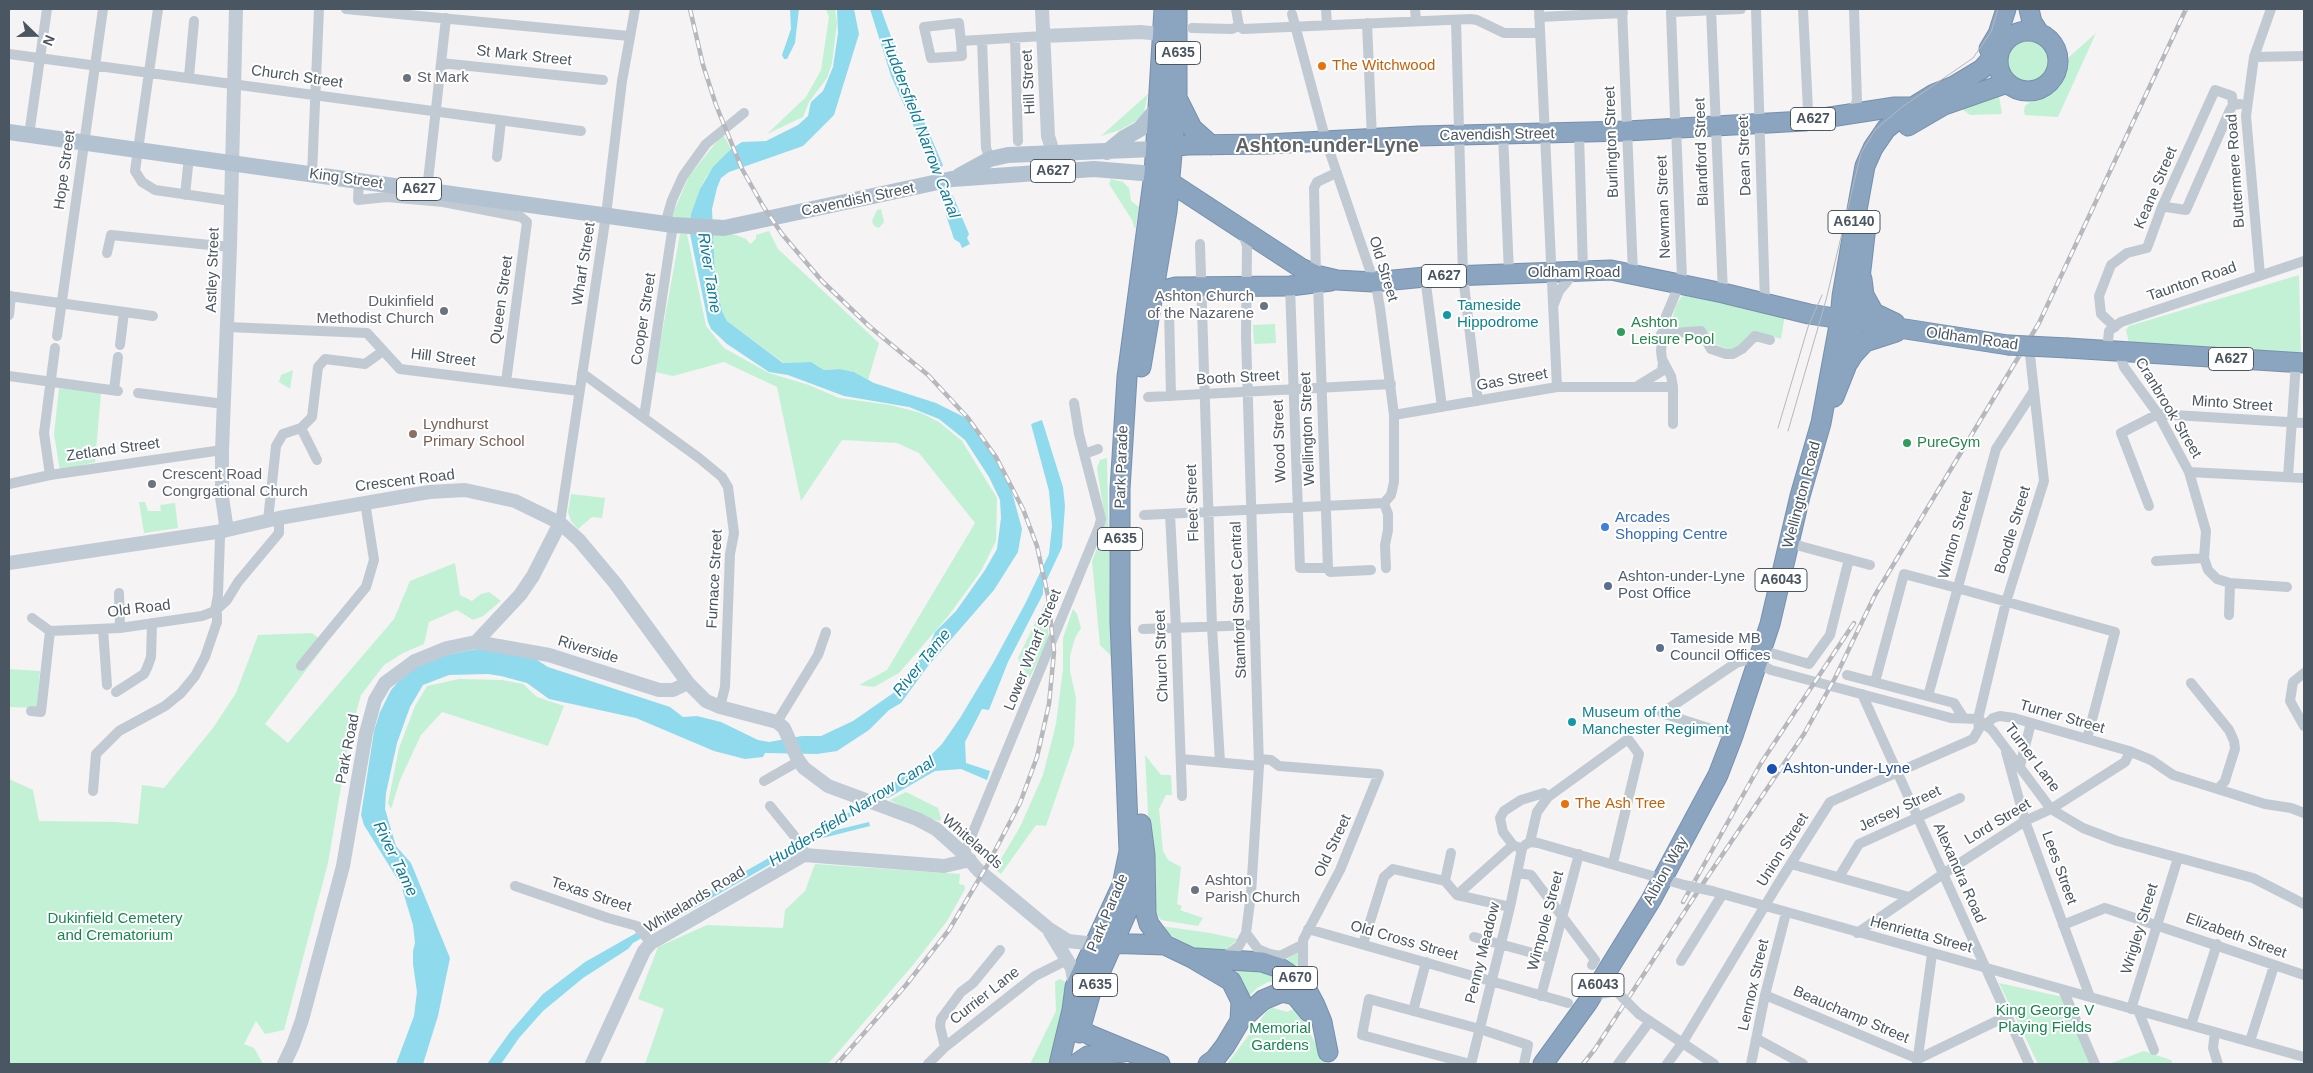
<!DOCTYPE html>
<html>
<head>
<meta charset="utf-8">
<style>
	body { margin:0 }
	#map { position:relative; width:2313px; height:1073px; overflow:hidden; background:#f5f3f3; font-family:Helvetica,sans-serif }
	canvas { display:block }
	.frame { position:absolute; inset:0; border:10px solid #4a5661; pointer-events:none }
	.north { position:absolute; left:10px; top:10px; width:50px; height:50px; -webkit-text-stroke:4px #fff; paint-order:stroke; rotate:112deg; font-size:14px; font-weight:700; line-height:20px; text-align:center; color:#4a5661 }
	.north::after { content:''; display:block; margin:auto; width:18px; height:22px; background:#4a5661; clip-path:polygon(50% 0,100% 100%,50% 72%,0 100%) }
</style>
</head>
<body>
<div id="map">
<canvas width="2313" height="1073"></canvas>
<div class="frame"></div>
<div class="north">N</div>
</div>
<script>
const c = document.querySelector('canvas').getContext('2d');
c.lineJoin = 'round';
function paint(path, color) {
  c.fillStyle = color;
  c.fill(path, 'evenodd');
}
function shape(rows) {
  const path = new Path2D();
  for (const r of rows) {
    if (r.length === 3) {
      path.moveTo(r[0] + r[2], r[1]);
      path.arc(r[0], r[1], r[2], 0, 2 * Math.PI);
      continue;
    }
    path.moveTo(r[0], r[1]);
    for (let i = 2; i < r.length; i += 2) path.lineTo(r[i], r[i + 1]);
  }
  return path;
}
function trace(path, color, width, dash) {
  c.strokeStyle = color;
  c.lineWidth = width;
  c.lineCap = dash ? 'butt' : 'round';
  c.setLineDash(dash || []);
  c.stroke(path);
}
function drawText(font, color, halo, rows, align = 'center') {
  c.font = font + ' Helvetica,sans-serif';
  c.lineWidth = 4;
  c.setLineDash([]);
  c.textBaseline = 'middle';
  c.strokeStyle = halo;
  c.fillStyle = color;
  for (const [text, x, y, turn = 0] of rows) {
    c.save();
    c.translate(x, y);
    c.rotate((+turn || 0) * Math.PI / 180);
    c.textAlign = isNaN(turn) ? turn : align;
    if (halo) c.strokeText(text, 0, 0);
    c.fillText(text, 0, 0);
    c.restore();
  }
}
paint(shape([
	[826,9,835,9,837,23,832,63,827,78,809,102,803,117,767,134,806,97,821,70,829,17],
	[2096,33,2058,117,2025,115,2024,111,2025,106,2030,102,2049,95,2059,85,2065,72,2068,58],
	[2026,59,23],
	[1148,94,1144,112,1136,121,1120,130,1101,136],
	[1993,96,1999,96,2002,114,1970,115,1959,107],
	[723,134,731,149,706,177,700,189,691,218,671,218,689,176],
	[1111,179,1123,182,1129,188,1131,201,1139,207,1135,230,1132,220,1109,184],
	[881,209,884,222,879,228,874,226,872,221,877,210],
	[769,231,778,249,879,343,868,380,854,372,840,369,824,370,811,362,784,363,727,321,722,311,715,276,713,232,736,235,746,239,750,244,756,239,756,235],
	[680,234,687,234,706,326,724,348,769,373,809,385,839,398,890,405,921,413,939,422,962,441,997,498,996,541,981,571,949,615,899,673,874,687,859,685,887,670,975,523,919,453,897,443,842,440,801,501,777,387,724,362,673,376,655,372],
	[2299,275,2301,355,2129,343,2126,330,2129,326],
	[1688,295,1747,309,1753,307,1785,314,1781,339,1756,332,1737,348,1730,350,1712,343,1709,334,1705,330,1676,328,1672,319,1676,306,1681,297],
	[1275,324,1276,343,1254,344,1253,325],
	[293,370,290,389,279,382,281,375],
	[59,388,101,393,95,462,60,471,54,434],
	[1107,458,1111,656,1100,645,1092,561,1103,534,1105,520,1097,468,1100,460],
	[571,494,605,498,602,518,592,517,578,529,571,521,568,512],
	[139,502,145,502,148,511,161,511,160,505,175,503,178,528,144,533],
	[455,563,460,595,472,601,481,594,489,592,501,601,483,616,473,620,457,610,429,622,424,644,403,653,384,665,361,695,350,734,328,863,284,1030,265,1034,256,1021,244,1044,254,1048,263,1064,9,1064,9,779,33,790,39,821,116,822,138,824,142,785,164,788,213,728,236,693,258,635,312,633,326,644,265,724,288,743,394,619,410,581],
	[1045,603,1049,639,1029,679,1018,658],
	[1073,609,1077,614,1081,628,1075,638,1070,656,1070,671,1076,698,1074,745,1046,826,1036,825,1001,874,995,869,1020,827,1043,775,1056,724,1063,669,1063,638],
	[9,669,40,671,37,708,9,707],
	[459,679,502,680,523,684,537,697,564,706,548,746,442,712,421,735,400,780,391,809,388,803,399,748,415,706,427,686],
	[1145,755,1161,775,1171,775,1172,795,1166,795,1159,809,1163,851,1168,860,1181,867,1177,904,1182,906,1180,910,1203,918,1198,926,1161,920,1153,908],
	[906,792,938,808,941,818,940,821,922,817,890,800],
	[815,864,960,874,959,884,964,885,965,889,947,921,913,965,828,1064,645,1064,664,1009,638,999,658,947,707,925,783,928,785,910,805,891],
	[1161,926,1210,933,1238,939,1226,949,1217,952,1197,950,1167,933],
	[1298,952,1299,966,1295,964,1292,967,1280,963],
	[1220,966,1251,967,1287,980,1268,982,1257,988,1247,998],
	[1060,979,1066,982,1069,992,1065,1019,1047,1064,1030,1064,1056,1011,1055,982],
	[1999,983,2063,997,2092,1064,2038,1064],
	[1270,1007,1287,1012,1296,1008,1327,1064,1227,1064],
	[2144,1051,2171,1060,2173,1064,2109,1064]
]), '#c3f1d5');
paint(shape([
	[790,9,799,9,795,43,787,59,784,59,782,55,791,29],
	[837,9,854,9,859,34,834,115,803,146,729,172,721,178,717,188,712,209,715,276,722,311,727,321,783,363,811,362,824,370,840,369,854,372,874,383,936,403,966,418,995,458,1010,485,1022,529,1018,552,994,590,928,666,901,703,889,710,869,730,837,751,817,754,765,753,763,757,745,759,714,751,636,718,549,699,527,683,501,676,488,674,449,675,423,685,410,707,397,743,386,793,385,809,396,846,411,863,450,958,438,1016,423,1064,396,1064,414,1016,417,992,413,964,413,951,415,943,413,925,401,885,364,825,361,815,374,731,380,712,391,690,404,675,414,668,441,656,482,648,534,658,548,667,670,707,683,717,697,716,721,722,758,740,769,742,802,736,821,736,853,721,899,689,930,644,935,632,956,611,985,570,997,549,1001,518,1000,500,989,477,965,440,939,419,909,407,844,396,788,375,769,372,727,344,711,329,708,322,690,234,691,214,700,189,713,167,731,149,742,142,766,141,798,125,808,116,811,102,823,91,833,67,838,33],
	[870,9,881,9,910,89,943,165,940,170,949,193,953,196,969,234,967,238,970,244,962,248,960,243,954,239,946,215,944,194,891,76],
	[1042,420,1063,487,1065,506,1062,547,1043,588,1043,594,1008,662,989,710,982,709,965,742,966,763,990,771,987,780,961,769,935,771,888,798,883,798,832,827,836,830,869,822,870,826,811,841,633,943,628,949,583,978,543,1011,519,1038,501,1064,487,1064,510,1032,543,994,585,962,880,795,888,787,925,761,942,744,960,718,993,663,1025,604,1049,554,1052,526,1049,491,1031,424]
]), '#90daee');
const highway = shape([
	[2029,9,2032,22,2039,33],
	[2028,61,30],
	[1989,49,1998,34,2006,9],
	[1177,98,1192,128,1211,145],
	[1908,126,1944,105,2007,83],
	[1161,148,1187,145,1267,144,1419,136,1627,131,1804,121,1895,107,1913,107],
	[1162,177,1301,268,1316,275,1337,280,1373,282,1425,277,1611,270,1723,293,1809,314,2008,345],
	[1862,279,1864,295,1874,313,1895,323],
	[1153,296,1160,291,1176,287,1290,286,1331,281],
	[2068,348,2304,363],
	[1848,363,1853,355,1865,342,1896,332],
	[1141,367,1167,211,1177,97,1177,9],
	[1834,397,1846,367,1855,322,1866,226],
	[1141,824,1145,855,1146,914,1149,924,1165,945],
	[1104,943,1165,945,1192,958,1231,981,1241,1001,1240,1021,1225,1046,1215,1059,1208,1064],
	[1196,958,1262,962,1280,968,1294,977,1307,990,1315,1005,1322,1022,1328,1052],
	[1074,1019,1080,1029,1090,1035,1160,1064],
	[1240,1021,1263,1000,1282,992,1295,995,1309,1012],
	[1079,1033,1090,995,1127,912,1136,876],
	[1059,1064,1072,1010,1075,987,1122,885,1129,851,1120,622,1120,489,1127,377,1154,174,1164,9],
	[1076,1064,1088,1056,1124,1052],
	[1543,1064,1588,1002,1651,900,1718,775,1733,736,1770,624,1800,496,1821,423,1840,320,1842,296,1855,221,1865,166,1873,148,1886,129,1913,107,1934,94,1954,86,1982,69,2000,49]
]);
trace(highway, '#7690ad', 21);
trace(shape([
	[158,9,135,171,142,182,155,190,231,201],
	[346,9,629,36],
	[1236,9,1239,26],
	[1326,9,1327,25],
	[1415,9,1416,21],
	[1539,9,1557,387],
	[1622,9,1633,273],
	[1711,9,1723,293],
	[1756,9,1765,303],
	[1803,9,1808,110,1804,121],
	[1292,14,1326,141,1377,291,1380,308,1394,415,1394,482,1391,495,1384,503],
	[1539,17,1623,13],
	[1456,20,1463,276,1478,401],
	[1367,23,1372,139],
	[1192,28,1232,29,1239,26,1243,29,1470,19,1477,20,1504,33,1540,33],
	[1015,38,1018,141],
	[982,40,986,148,990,159],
	[961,41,962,56,931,58,924,27,959,23,961,41,1043,36],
	[9,54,581,131],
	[2254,57,2304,56],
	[441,63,603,80],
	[189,77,194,21],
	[1851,113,1857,101,1854,9],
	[1675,117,1671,12,1741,9],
	[1579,133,1583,270],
	[1503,134,1509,273],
	[29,135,47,9],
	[497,157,501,121],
	[312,174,319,9],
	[359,181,358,200,387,197,443,202,521,217,527,222,506,382],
	[427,190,446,18],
	[185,195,189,157],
	[2166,207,2186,210,2230,110,2233,105,2240,104],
	[665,224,672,200,683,176,706,144,744,113],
	[1200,244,1212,627,1220,762],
	[107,253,111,235,230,247],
	[1316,275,1314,188,1317,182,1336,173],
	[2260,275,2246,116,2254,57,2271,9],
	[1425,277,1442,407],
	[1318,284,1328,568,1330,572,1371,570],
	[1290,286,1300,568,1328,568],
	[9,296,153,316],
	[1554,304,1559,291,1574,273],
	[1169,310,1171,396],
	[9,315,11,296],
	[228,327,367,333,400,369,579,391],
	[2115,327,2101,314,2099,296,2111,265,2127,253,2147,248,2162,207,2215,90,2232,96,2233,105],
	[1661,334,1701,331,1711,349,1726,354,1733,354,1742,349,1755,336,1770,340],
	[57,336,103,9],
	[120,345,124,312],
	[2107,350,2109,331,2121,322,2304,261],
	[2119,352,2124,367,2158,414,2189,472,2206,531,2204,558,2208,570,2217,579,2230,583,2287,587],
	[582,373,699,458,722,477,728,487,734,533,730,554,725,687,720,707],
	[9,376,118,391],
	[1639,385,1662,371,1663,362],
	[114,390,118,357],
	[138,393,224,404],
	[1148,397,1391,384],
	[1394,415,1557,387,1673,387],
	[644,417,673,225],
	[1673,424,1673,387,1671,376,1662,359,1661,351,1664,321,1682,278,1676,127],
	[301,428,317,460],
	[1084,454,1098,449],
	[2189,472,2304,478],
	[50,475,44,433,55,348],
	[2288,477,2296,363],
	[9,484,50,475,222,450],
	[1384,503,1388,514,1388,530,1385,545,1386,568],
	[2149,506,2121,433,2158,414,2304,423],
	[1170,514,1176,628,1182,796],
	[1144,515,1384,503],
	[268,520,276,446,283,434,301,428,312,417,318,367,325,359,365,364,383,351],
	[560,523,606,215,622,81,635,9],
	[1789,543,1870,565],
	[2156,561,2204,558],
	[119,593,120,628],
	[2229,615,2230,583],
	[32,618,50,631,120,628,202,616,215,611,227,600,238,582,279,533,279,518],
	[103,629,107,685],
	[1143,629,1255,625],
	[1761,650,1809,664,1830,635,1849,559],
	[301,666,366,587,374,560,365,502],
	[2304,673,2293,682,2290,701,2304,726],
	[1847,675,1954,703,1963,717],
	[1875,682,1904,574,1957,588,2115,632,2087,739],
	[2191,683,2229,730,2234,741,2235,749,2228,771,2225,781,2218,789],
	[116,692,144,674,147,668,151,657,152,623],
	[1862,694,2029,1064],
	[1928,696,1996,449,2033,392],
	[31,711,41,712,50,631],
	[1662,713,1736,663,1750,659,1771,670,1951,718,1978,719,1992,730,2051,809,2083,828,2117,841,2253,878,2304,904],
	[1662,713,1733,736],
	[777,722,818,655,826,632],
	[2129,751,2151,760,2173,775,2265,804,2291,808,2304,813],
	[2006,752,2025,821,2090,997],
	[1181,759,1259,766],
	[1259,759,1271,760,1279,766,1379,774,1340,870,1303,940,1303,987],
	[2020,766,2031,723],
	[764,781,799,761],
	[93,791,96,754,119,731,165,706,181,693,195,676,205,657,217,622,217,614,215,611,218,595,220,537,223,531],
	[770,806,796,838,804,850,804,855],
	[1530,842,1538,843,1684,885],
	[1525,845,1530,842,1537,812,1548,797,1628,739],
	[1522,849,1513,845,1503,832,1500,818,1504,811,1521,800,1544,793,1548,797],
	[964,854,1099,527,1101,519,1079,434,1074,403],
	[1613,863,1639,754,1628,739],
	[1791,864,1909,897],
	[1518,873,1531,875,1595,960,1592,965],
	[1839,877,1859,844,1960,798],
	[1445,881,1451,853],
	[515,886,608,918,637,926,651,943],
	[1712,891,2304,1057],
	[1457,895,1513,845],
	[2063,925,2105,908,2304,975],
	[1308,929,1568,1003],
	[1246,933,1258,949,1270,954,1280,956,1302,945],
	[1857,933,1943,874,2025,821,2051,809,2125,762,2129,754,2129,751,2014,718,2000,716,1993,718,1986,725],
	[1474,937,1551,958],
	[1363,944,1384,877,1393,869,1445,881,1457,895,1510,907],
	[1224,957,1239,946,1246,933,1251,894,1259,766,1246,336,1247,246,1242,231],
	[1681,961,1722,895],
	[2063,990,2095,1064],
	[1765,995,1918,1059,2007,1016],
	[1541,996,1579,854],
	[1594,999,1601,994,1616,991,1611,977,1611,968],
	[2131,1009,2178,858],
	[2138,1010,2154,1050],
	[1413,1011,1426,962],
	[1639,1014,1714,1064],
	[2191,1025,2217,944],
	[2215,1032,2213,1048,2218,1064],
	[1757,1039,1803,1064],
	[2250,1041,2274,966],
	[945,1047,940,1026,941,1019,961,992,973,983,1000,950],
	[928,1064,945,1047,1035,976,1067,960],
	[1470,1064,1362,1035,1369,999,1480,1029,1528,1045,1524,1064],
	[1471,1064,1510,907,1522,849],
	[1618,1064,1650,1021],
	[1667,1064,1683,1042,1778,884,1830,802,1973,739,1979,729,1978,719,2006,602,2044,481,2029,346],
	[1751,1064,1765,995,1786,913],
	[1917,1064,1932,954]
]), '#c1cad2', 10);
trace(shape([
	[1042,9,1048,136,1053,152],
	[1043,36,1140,32,1162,34,1168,32,1169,29],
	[223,531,226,524,222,497,222,450,230,247,236,9],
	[9,563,223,531,279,518,429,492,465,490,515,501,560,523,579,540,615,583,688,683,706,701,720,707,777,722,784,728,798,760,804,768,828,786,917,819,936,829,964,854,978,870,1049,929,1068,941,1096,944],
	[476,642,549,655,659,690,673,690,688,683],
	[1050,932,1072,968,1075,987],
	[284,1064,293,1045,302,1020,343,866,366,733,375,700,385,683,415,661,447,648,476,642,520,595,533,576,560,523],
	[592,1064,644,951,651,943,804,855,944,866,970,860]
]), '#c1cbd6', 14);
trace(shape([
	[9,132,673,225,724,228,952,179,1094,169,1154,174],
	[1107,152,1124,138,1140,129,1157,109],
	[959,176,990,159,1008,155,1154,149]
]), '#b3c2d1', 16);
trace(highway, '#8ba5c1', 19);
trace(shape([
	[1778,428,1808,327,1822,295],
	[1788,431,1826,300,1861,153,1875,130,1902,107,1973,58,1991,32,1998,9]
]), '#b5b8bd', 1);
const rail = shape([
	[690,9,703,65,716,105,742,169,763,206,782,234,822,281,869,326,928,375,968,418,996,457,1023,509,1037,546,1048,596,1054,652,1049,704,1037,757,1020,803,988,864,949,930,906,985,837,1064],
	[1683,902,1761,763,1854,623],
	[1583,1064,1595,1049,1706,879,1804,734,1835,678,1875,595,2039,323,2186,9]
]);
trace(rail, '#b5b8bd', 4.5);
trace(rail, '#fff', 2.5, [8]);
const highwayBridge = shape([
	[2008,345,2068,348]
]);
trace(highwayBridge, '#7690ad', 21, []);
trace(shape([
	[1684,885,1712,891],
	[1616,991,1639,1014]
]), '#c1cad2', 10);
trace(highwayBridge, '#8ba5c1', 19);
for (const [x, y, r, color] of [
	[1322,66,5,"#e8710a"],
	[407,78,5,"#6b7280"],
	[1264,306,5,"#6b7280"],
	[444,311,5,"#6b7280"],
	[1447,315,5,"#0f9aa8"],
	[1621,332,5,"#2e9e5b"],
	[413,434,5,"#8d6e63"],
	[1907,443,5,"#2e9e5b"],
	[152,484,5,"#6b7280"],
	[1605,527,5,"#3f7fe0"],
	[1608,586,5,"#5c6f8a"],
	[1660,648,5,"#5c6f8a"],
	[1572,722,5,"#0f9aa8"],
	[1772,769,6,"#1a4fb4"],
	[1565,804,5,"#e8710a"],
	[1195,890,5,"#6b7280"]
]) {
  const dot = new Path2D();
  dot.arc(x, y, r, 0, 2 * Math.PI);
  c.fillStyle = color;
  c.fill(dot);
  trace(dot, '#fff', 2);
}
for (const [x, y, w] of [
	[1178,53,45],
	[1813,119,45],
	[1053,171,45],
	[419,189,45],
	[1854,222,52],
	[1444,276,45],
	[2231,359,45],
	[1120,539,45],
	[1781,580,52],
	[1295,978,45],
	[1095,985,45],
	[1598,985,52]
]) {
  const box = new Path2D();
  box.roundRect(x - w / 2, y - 11.5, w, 23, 4);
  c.fillStyle = '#fff';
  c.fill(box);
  trace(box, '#4a5661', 1);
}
drawText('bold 14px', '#4a5661', null, [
	["A635",1178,53],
	["A627",1813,119],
	["A627",1053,171],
	["A627",419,189],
	["A6140",1854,222],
	["A627",1444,276],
	["A627",2231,359],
	["A635",1120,539],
	["A6043",1781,580],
	["A670",1295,978],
	["A635",1095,985],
	["A6043",1598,985]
]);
drawText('15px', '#4a5661', '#fff', [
	["St Mark Street",524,56,6],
	["Church Street",297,77,8],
	["Hill Street",1029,82,-93],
	["Cavendish Street",1497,135,-1],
	["Burlington Street",1612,142,-92],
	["Blandford Street",1702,152,-92],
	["Dean Street",1745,156,-92],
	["Hope Street",65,170,-82],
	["Buttermere Road",2236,171,-94],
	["King Street",346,179,8],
	["Keane Street",2156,188,-67],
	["Cavendish Street",858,200,-12],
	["Newman Street",1664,207,-92],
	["Wharf Street",584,264,-81],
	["Old Street",1383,269,73],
	["Astley Street",213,270,-88],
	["Oldham Road",1574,273],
	["Taunton Road",2192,282,-19],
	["Queen Street",502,300,-82],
	["Cooper Street",644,319,-81],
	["Oldham Road",1972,339,8],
	["Hill Street",443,358,7],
	["Booth Street",1238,378,-3],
	["Gas Street",1512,380,-10],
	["Minto Street",2232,404,4],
	["Cranbrook Street",2168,408,59],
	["Wellington Street",1308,429,-92],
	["Wood Street",1280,441,-92],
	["Zetland Street",113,450,-8],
	["Park Parade",1122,467,-88],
	["Crescent Road",405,481,-7],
	["Wellington Road",1802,495,-75],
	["Fleet Street",1193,503,-92],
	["Boodle Street",2013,530,-73],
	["Winton Street",1956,535,-74],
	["Furnace Street",715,579,-87],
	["Stamford Street Central",1239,600,-92],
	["Old Road",139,609,-7],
	["Riverside",588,650,17],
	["Lower Wharf Street",1033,650,-68],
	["Church Street",1162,656,-92],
	["Turner Street",2062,717,16],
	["Park Road",348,749,-79],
	["Turner Lane",2032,758,53],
	["Jersey Street",1900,809,-25],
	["Lord Street",1998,822,-31],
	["Whitelands",972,842,41],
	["Old Street",1333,846,-65],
	["Union Street",1783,850,-58],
	["Lees Street",2059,868,70],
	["Albion Way",1666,871,-61],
	["Alexandra Road",1959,873,66],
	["Texas Street",591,895,18],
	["Whitelands Road",695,900,-31],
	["Park Parade",1108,913,-67],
	["Wimpole Street",1546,921,-75],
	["Wrigley Street",2140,929,-73],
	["Henrietta Street",1921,935,15],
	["Elizabeth Street",2236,936,20],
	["Old Cross Street",1404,941,16],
	["Penny Meadow",1483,953,-76],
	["Lennox Street",1754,985,-77],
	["Currier Lane",985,996,-38],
	["Beauchamp Street",1851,1015,23]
]);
drawText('15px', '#c56008', '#fff', [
	["The Witchwood",1332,66],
	["The Ash Tree",1575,804]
], 'left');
drawText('15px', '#5b616d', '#fff', [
	["St Mark",417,78],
	["Ashton Church",1254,297,"right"],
	["of the Nazarene",1254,314,"right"],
	["Dukinfield",434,302,"right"],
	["Methodist Church",434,319,"right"],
	["Crescent Road",162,475],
	["Congrgational Church",162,492],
	["Ashton",1205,881],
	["Parish Church",1205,898]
], 'left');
drawText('15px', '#0d838f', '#fff', [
	["Tameside",1457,306],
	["Hippodrome",1457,323],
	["Museum of the",1582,713],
	["Manchester Regiment",1582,730]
], 'left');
drawText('15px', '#27864d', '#fff', [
	["Ashton",1631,323],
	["Leisure Pool",1631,340],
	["PureGym",1917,443]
], 'left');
drawText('15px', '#785e54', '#fff', [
	["Lyndhurst",423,425],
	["Primary School",423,442]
], 'left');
drawText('15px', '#366cbe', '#fff', [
	["Arcades",1615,518],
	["Shopping Centre",1615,535]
], 'left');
drawText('15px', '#4e5e75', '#fff', [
	["Ashton-under-Lyne",1618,577],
	["Post Office",1618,594],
	["Tameside MB",1670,639],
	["Council Offices",1670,656]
], 'left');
drawText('15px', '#164399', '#fff', [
	["Ashton-under-Lyne",1783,769]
], 'left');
drawText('15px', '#17864f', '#fff', [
	["Dukinfield Cemetery",115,919],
	["and Crematorium",115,936],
	["King George V",2045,1011],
	["Playing Fields",2045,1028],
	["Memorial",1280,1029],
	["Gardens",1280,1046]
]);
drawText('italic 16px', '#0c7c9b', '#fff', [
	["Huddersfield Narrow Canal",920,128,69],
	["River Tame",709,273,81],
	["River Tame",922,663,-51],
	["Huddersfield Narrow Canal",852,812,-32],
	["River Tame",395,859,64]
]);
drawText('bold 20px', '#5f6368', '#fff', [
	["Ashton-under-Lyne",1327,146]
]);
</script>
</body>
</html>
